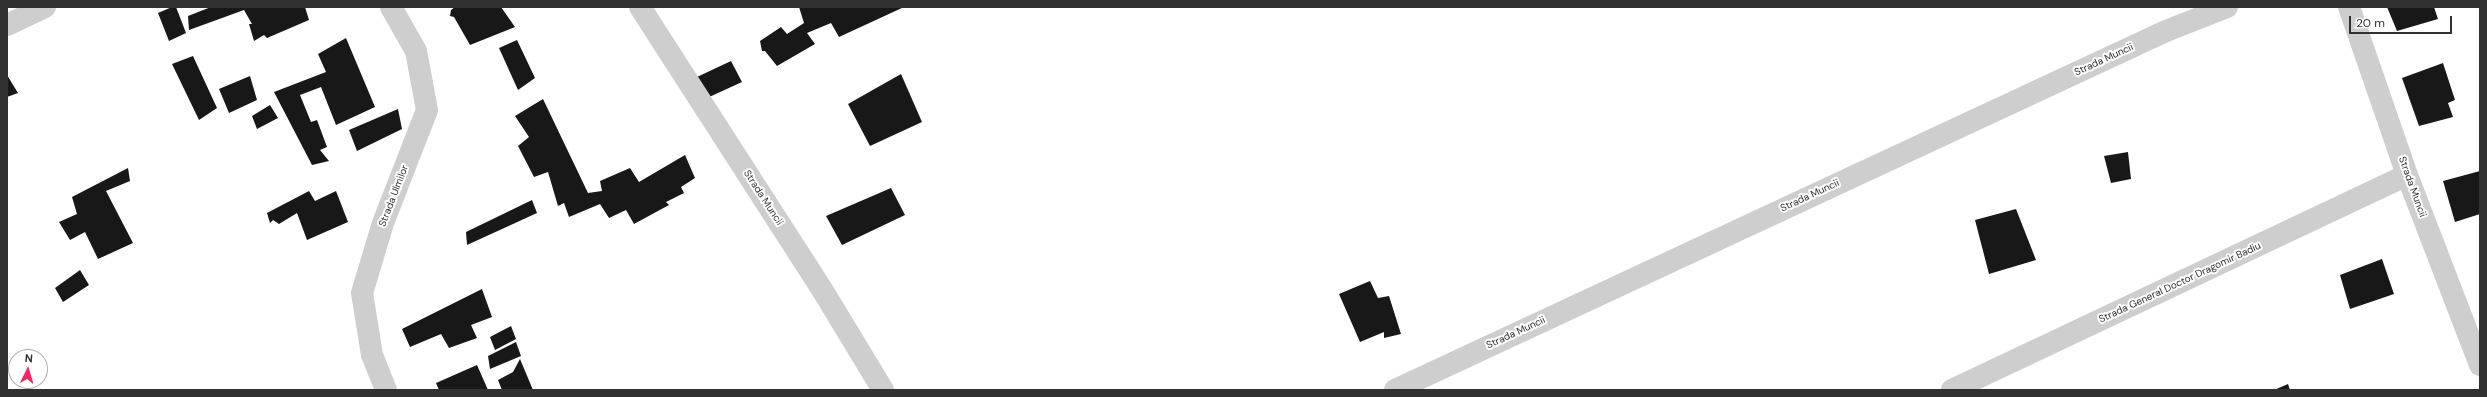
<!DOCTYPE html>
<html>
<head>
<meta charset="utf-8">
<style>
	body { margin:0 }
	#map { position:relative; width:2487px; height:397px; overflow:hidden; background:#fff; font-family:"DM Sans",sans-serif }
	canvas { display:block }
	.frame { position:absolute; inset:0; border:8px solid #313131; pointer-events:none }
	.north { position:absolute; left:8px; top:349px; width:40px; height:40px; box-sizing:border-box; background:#fff; border:1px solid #adadad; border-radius:50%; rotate:5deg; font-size:11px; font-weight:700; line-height:16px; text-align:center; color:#313131 }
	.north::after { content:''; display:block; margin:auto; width:14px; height:18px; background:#f62565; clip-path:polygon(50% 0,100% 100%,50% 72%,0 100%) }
	.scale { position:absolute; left:2349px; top:16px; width:103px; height:18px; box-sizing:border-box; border:2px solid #313131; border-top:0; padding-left:5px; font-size:12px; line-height:14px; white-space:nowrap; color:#313131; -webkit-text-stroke:3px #fff; paint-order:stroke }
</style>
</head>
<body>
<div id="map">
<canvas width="2487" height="397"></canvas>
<div class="frame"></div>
<div class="north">N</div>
<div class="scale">20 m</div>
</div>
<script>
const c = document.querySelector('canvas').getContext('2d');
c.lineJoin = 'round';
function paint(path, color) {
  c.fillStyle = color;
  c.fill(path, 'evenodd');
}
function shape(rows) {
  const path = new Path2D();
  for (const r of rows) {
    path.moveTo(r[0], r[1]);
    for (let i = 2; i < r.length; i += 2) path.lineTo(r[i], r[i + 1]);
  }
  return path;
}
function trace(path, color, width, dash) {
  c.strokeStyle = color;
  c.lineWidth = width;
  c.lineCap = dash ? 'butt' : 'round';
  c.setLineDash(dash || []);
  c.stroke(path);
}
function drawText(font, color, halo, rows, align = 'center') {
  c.font = font + ' "DM Sans",sans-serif';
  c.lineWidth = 4;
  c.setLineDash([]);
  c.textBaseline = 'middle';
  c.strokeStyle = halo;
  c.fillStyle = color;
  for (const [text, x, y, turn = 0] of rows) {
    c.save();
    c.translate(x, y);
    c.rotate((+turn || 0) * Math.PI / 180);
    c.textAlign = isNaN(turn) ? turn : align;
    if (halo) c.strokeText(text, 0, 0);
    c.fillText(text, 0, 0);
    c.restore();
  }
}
paint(shape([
	[172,7,176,7,186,33,169,41,158,13],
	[211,7,305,7,309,20,267,38,264,35,254,41,249,24,252,24,244,10,189,30,188,16],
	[455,7,501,7,515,27,470,45,454,17,450,16,451,10],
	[799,7,904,7,839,37,831,23,807,33,815,44,777,66,765,51,762,51,760,41,781,27,787,34,804,23],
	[2387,7,2434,7,2438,19,2397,31],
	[346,38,375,107,336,125,321,87,300,95,311,122,317,120,327,147,320,150,329,161,312,165,274,92,326,72,318,54],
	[517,40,535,78,518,90,499,48],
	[193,56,217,108,199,120,172,64],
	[731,61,742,82,707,98,697,77],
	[2443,63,2455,100,2448,103,2453,117,2419,126,2402,78],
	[901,74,922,122,870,146,848,104],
	[7,75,18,93,7,97],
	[250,76,257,100,229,113,219,89],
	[543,99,588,193,602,191,600,181,630,168,639,182,685,155,695,178,681,187,684,193,666,202,669,205,634,224,626,210,609,218,600,204,569,217,564,203,558,206,548,172,534,177,518,146,529,137,515,116],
	[270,105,278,118,257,129,252,116],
	[398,109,402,129,357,151,349,130],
	[2128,152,2131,179,2111,183,2104,156],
	[128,168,130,181,106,191,133,243,98,259,85,232,70,240,59,222,77,214,72,197],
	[2480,171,2480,214,2455,222,2443,181],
	[891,188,905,215,842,245,826,216],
	[309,191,315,201,336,191,348,222,307,240,297,213,279,224,273,220,270,223,267,213],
	[532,200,537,213,467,245,466,232],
	[2016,209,2036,260,1989,274,1975,220],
	[2382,259,2394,294,2350,309,2340,275],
	[80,270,89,285,63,302,55,288],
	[1370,281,1378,298,1389,296,1401,334,1384,338,1384,332,1360,342,1339,294],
	[482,289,492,317,471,325,477,338,449,348,441,334,410,347,402,329],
	[511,326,516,339,495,350,490,337],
	[516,342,521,356,490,369,488,356],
	[520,359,533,390,502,390,498,380,513,372],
	[477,365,488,390,439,390,436,383],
	[2288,384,2290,390,2274,390]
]), '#181818');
trace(shape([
	[640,7,823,291,883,390],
	[2349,7,2407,175,2480,365],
	[7,25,45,7],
	[386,390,372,355,362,293,383,223,427,110,416,51,391,7],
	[1395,390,2166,31,2227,7],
	[1952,390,2407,175]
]), '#cecece', 22);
drawText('10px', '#313131', '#fff', [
	["Strada Muncii",2104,60,-25],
	["Strada Muncii",2412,187,70],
	["Strada Ulmilor",394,196,-69],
	["Strada Muncii",1810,196,-25],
	["Strada Muncii",763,198,57],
	["Strada General Doctor Dragomir Badiu",2180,283,-25],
	["Strada Muncii",1516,333,-25]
]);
</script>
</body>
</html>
